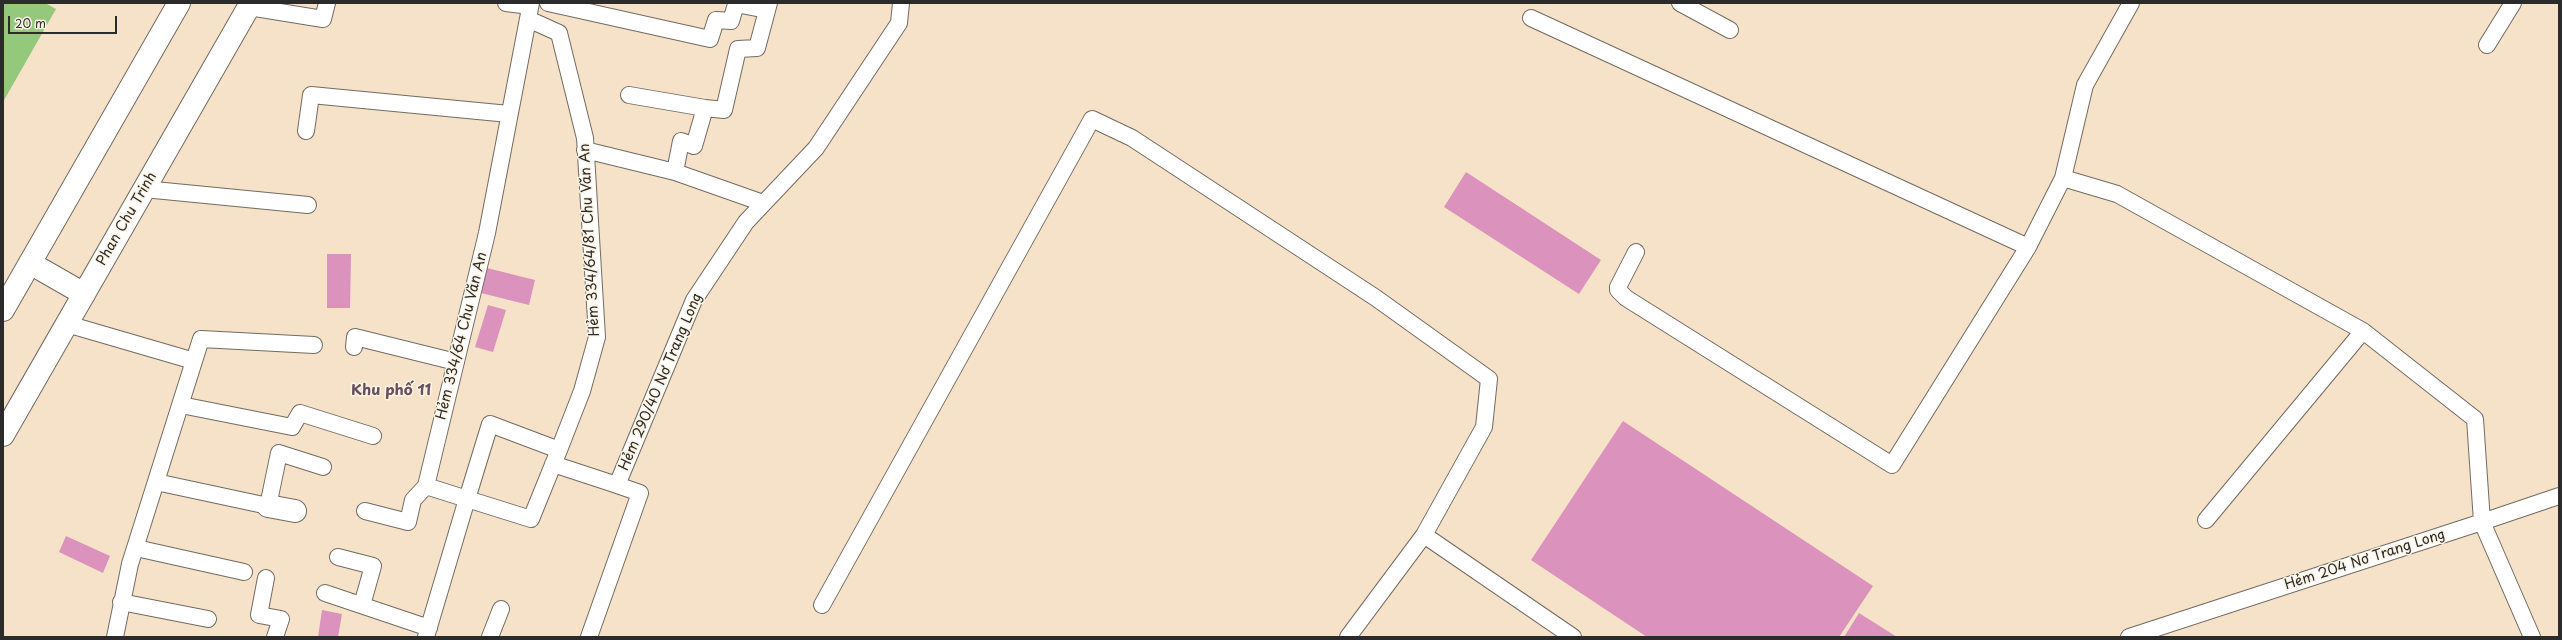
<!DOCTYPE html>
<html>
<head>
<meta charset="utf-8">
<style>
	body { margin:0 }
	#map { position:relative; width:2562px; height:640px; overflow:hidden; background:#f6e2c8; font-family:"Playpen Sans",sans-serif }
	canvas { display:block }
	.frame { position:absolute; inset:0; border:4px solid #2b2b2b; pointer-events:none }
	.scale { position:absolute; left:8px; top:16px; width:109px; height:18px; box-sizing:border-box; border:2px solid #2b2b2b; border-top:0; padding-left:5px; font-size:12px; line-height:14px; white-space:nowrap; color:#2b2b2b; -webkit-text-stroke:3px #fcf5e5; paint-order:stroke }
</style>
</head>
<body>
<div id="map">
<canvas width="2562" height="640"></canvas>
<div class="frame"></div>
<div class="scale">20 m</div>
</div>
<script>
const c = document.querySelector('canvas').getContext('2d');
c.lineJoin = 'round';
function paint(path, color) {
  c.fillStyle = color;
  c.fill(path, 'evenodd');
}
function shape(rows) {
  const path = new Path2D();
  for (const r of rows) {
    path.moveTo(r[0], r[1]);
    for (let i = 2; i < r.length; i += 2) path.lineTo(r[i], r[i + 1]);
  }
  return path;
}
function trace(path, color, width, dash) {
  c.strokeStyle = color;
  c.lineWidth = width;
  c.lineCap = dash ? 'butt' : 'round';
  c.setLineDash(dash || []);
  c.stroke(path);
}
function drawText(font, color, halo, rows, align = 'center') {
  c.font = font + ' "Playpen Sans",sans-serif';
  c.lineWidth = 3;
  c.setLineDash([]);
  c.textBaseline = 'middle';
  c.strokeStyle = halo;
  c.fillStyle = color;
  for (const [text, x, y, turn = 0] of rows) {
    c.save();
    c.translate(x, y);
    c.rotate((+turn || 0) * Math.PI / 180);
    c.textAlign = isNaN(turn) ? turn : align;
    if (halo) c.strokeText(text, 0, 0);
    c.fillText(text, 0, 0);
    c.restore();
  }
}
paint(shape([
	[3,3,45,3,56,9,3,102]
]), '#94c87a');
paint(shape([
	[1466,172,1601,260,1579,294,1444,207],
	[327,254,351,254,350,308,327,308],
	[487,268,535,280,529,305,481,293],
	[488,305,506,310,493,352,475,347],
	[1623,421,1873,586,1839,637,1647,637,1531,560],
	[66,536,110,556,103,573,59,552],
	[322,610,342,614,338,637,318,637],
	[1859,613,1897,637,1844,637]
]), '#db92bc');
const service = shape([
	[506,3,530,6],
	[548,3,710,39,716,20,731,21,736,4,767,10],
	[1680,3,1730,30],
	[249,7,323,19,327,3],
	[1531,18,2028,247],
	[528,19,559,33,585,138,597,337,582,391,559,450,531,519,467,499,490,424,559,450],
	[2487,45,2513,3],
	[629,95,705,108],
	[306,131,311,95,509,114],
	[585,150,675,172,763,203],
	[675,172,681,141,694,146,705,108,724,110,738,49,757,48,769,3],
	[2063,178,2085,85,2131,3],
	[144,189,308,205],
	[1636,252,1618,287,1618,290,1626,298,1892,465,2028,247,2063,178,2117,194,2363,331,2475,419,2482,522,2559,496],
	[67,324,194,361,130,564,115,637],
	[354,347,355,337,456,362],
	[194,361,201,339,314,345],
	[181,405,292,427,300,413,373,436],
	[553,464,617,485],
	[156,482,268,506,279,453,323,467],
	[365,511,408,522,413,500,426,486],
	[2206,520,2363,331],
	[136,548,244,572],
	[338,557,373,566,362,605],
	[266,578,259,615,281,619,275,637],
	[325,593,429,628],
	[121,602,208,619],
	[822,605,1092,119,1132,138,1376,298,1489,379,1484,427,1424,535,1573,637],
	[426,637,467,499,426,486,487,233,531,3],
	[490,637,501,609],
	[589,637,640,493,617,485,694,300,746,222,816,148,899,23,901,3],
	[1348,637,1424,535],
	[2129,637,2482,522,2532,637]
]);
const minor = shape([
	[30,263,84,294],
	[268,506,295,511]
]);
const tertiary = shape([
	[3,310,179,3],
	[3,435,251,3]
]);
trace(service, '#726b62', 18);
trace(minor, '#726b62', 24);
trace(tertiary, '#726b62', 24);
trace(service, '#fff', 16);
trace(minor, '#fff', 22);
trace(tertiary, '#fff', 22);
drawText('14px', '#2b2b2b', '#fcf5e5', [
	["Phan Chu Trinh",127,219,-60],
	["Hẻm 334/64/81 Chu Văn An",590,240,-93],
	["Hẻm 334/64 Chu Văn An",462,336,-76],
	["Hẻm 290/40 Nơ Trang Long",661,382,-67],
	["Hẻm 204 Nơ Trang Long",2365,560,-18]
]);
drawText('bold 15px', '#694f5e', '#fcf5e5', [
	["Khu phố 11",391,391]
]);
</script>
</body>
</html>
